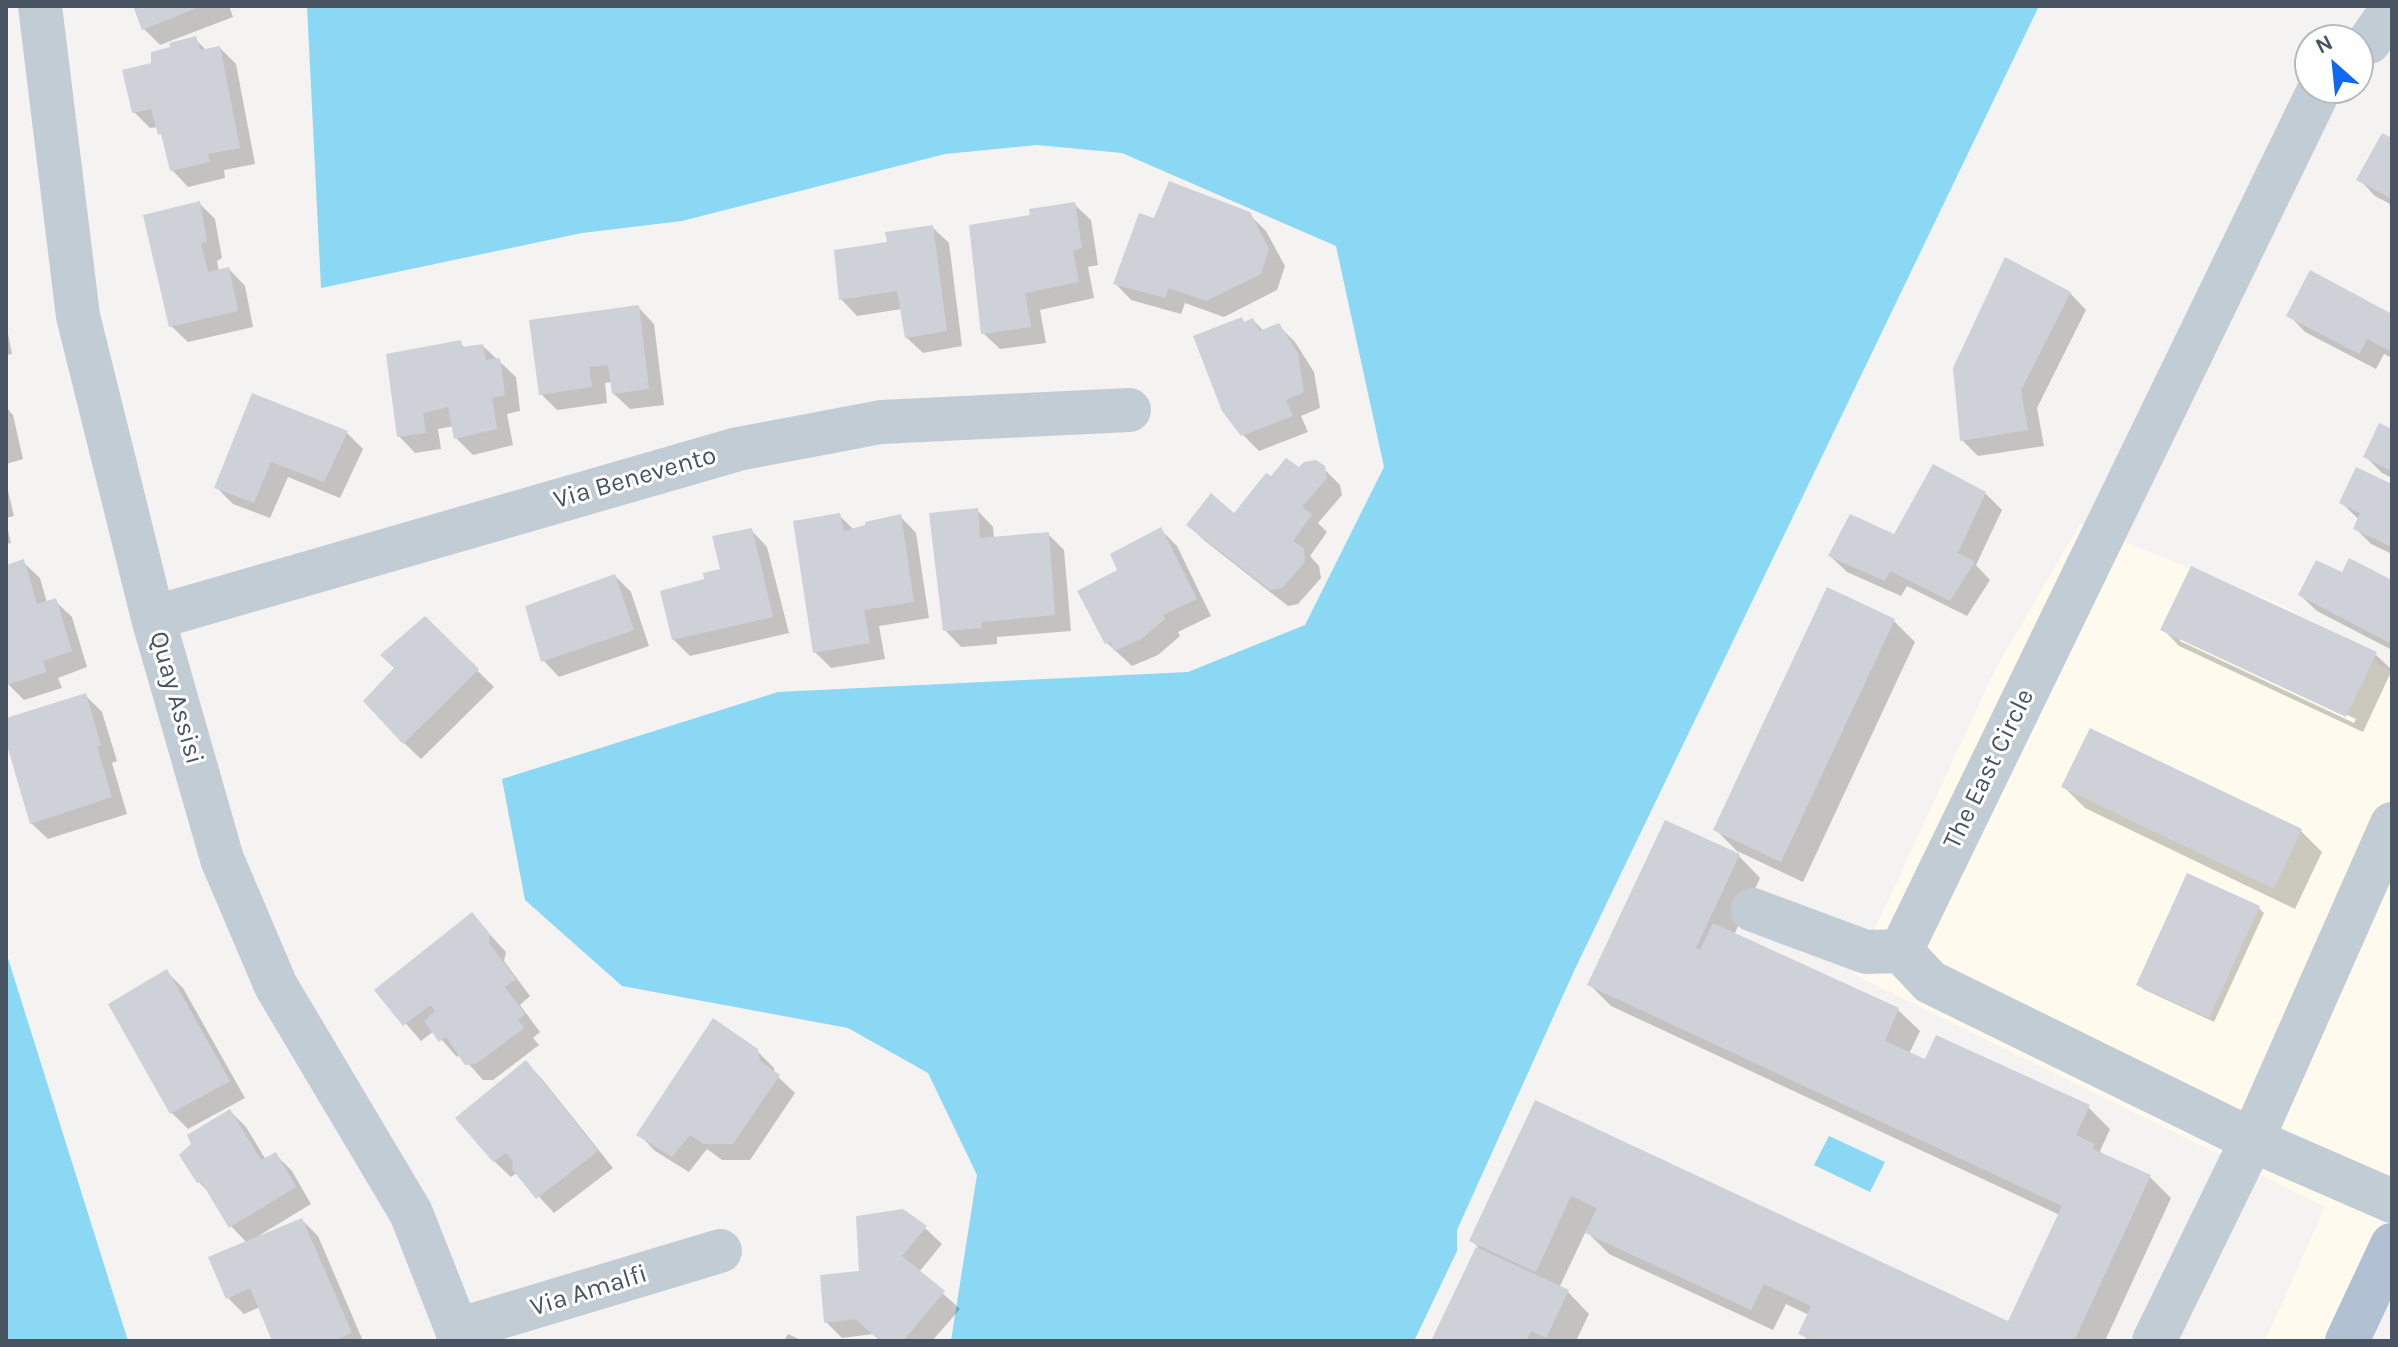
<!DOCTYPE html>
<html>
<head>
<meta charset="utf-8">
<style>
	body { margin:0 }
	#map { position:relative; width:2398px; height:1347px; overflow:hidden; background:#f5f2f2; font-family:Karla,sans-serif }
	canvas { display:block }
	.frame { position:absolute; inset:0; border:8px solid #485462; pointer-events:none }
	.north { position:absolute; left:2294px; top:24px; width:80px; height:80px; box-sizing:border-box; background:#fff; border:2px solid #b6bbc0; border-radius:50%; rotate:333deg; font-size:22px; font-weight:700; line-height:32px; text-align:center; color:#485462 }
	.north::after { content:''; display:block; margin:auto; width:28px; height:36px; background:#0e68f3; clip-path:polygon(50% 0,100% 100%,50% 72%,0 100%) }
</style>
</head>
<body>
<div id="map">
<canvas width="2398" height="1347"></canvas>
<div class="frame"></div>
<div class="north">N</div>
</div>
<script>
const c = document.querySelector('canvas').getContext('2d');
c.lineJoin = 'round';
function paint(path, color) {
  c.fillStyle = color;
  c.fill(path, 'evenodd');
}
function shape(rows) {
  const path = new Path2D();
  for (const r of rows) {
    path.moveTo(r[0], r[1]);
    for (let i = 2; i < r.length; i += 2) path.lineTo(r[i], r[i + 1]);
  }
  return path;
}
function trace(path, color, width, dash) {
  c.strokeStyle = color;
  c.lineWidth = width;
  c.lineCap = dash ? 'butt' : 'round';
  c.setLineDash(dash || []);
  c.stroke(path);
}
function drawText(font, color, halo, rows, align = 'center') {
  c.font = font + ' Karla,sans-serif';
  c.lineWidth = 6;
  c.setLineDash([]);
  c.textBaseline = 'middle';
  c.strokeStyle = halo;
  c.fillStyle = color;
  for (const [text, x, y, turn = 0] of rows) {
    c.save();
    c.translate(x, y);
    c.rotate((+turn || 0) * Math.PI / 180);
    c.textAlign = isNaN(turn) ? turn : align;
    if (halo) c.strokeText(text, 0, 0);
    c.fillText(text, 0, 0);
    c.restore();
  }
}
paint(shape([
	[2080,524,2282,605,2392,672,2392,1200,2326,1341,2265,1341,2325,1207,1854,974,1995,670]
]), '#fefaed');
paint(shape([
	[307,6,2039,6,1574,971,1457,1230,1457,1251,1414,1341,951,1341,977,1175,928,1073,848,1028,622,986,525,900,502,779,778,692,1188,672,1305,625,1384,467,1336,246,1122,153,1037,145,945,154,682,221,582,233,321,288],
	[6,952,128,1341,6,1341],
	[1829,1136,1885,1162,1870,1192,1814,1165]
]), '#8ad8f3');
paint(shape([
	[135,6,229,6,233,17,160,45,144,29],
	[195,39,207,51,220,48,236,64,255,164,224,170,225,178,188,187,172,170,164,139,158,127,150,128,134,112,153,64],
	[2392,140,2392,205,2375,196,2359,179],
	[199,203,215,219,222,258,217,261,219,271,229,269,245,286,253,327,188,342,171,326],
	[1074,204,1091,220,1098,265,1088,267,1094,298,1040,310,1046,343,1000,349,983,333,1032,217],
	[1249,214,1266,231,1285,266,1277,290,1224,317,1185,303,1181,314,1131,300,1115,283,1155,221],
	[932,227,949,243,962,346,923,353,906,337,902,309,857,316,841,299,889,244],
	[2311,273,2392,316,2392,358,2384,354,2376,369,2305,332,2289,315],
	[2070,293,2086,310,2037,408,2044,446,1978,456,1962,440],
	[638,307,654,324,664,405,630,409,613,393,612,382,605,383,607,403,557,410,541,394],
	[1241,319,1245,323,1253,320,1264,331,1278,325,1295,342,1314,372,1320,408,1301,416,1308,432,1259,451,1242,434],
	[6,324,12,354,6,355],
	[460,343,466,349,483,346,516,377,520,411,507,414,513,445,473,455,456,438,454,426,438,429,441,449,415,453,399,436],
	[253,395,347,433,363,449,340,498,288,477,270,518,233,504,217,488],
	[6,407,13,415,23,459,6,464],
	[2392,432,2392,478,2382,473,2365,456],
	[1323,468,1340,485,1342,495,1318,523,1327,532,1310,556,1319,566,1321,578,1298,604,1288,606,1205,541,1188,525,1234,515,1271,479,1299,469],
	[6,482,14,516,6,518],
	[2392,487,2392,554,2371,544,2355,528,2359,520,2341,502],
	[1985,493,2002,510,1976,565,1990,580,1967,616,1907,586,1901,596,1847,572,1830,556,1895,536],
	[977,510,993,527,994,539,1048,534,1064,550,1071,631,997,637,997,644,961,647,945,630],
	[839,515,854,530,900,516,916,533,929,618,879,626,885,659,831,668,815,652],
	[6,521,11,543,6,544],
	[751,530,767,547,789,633,690,656,673,639,706,580,722,571],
	[1161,530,1177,546,1211,616,1178,632,1180,636,1158,655,1132,666,1107,643,1120,571],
	[23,562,40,578,47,603,55,601,72,617,87,667,58,678,62,688,24,700,8,684,6,677,6,567],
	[2343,575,2392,582,2392,650,2317,611,2300,595],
	[615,576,631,592,649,646,559,677,543,660],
	[425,619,494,687,421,759,404,743,396,669],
	[1893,620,1915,642,1803,882,1737,851,1716,830],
	[2163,629,2375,654,2392,670,2363,732,2179,646],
	[2180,636,2356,719,2354,723,2180,641],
	[86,696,102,712,117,761,112,763,127,814,48,839,31,823,6,734,6,720],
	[2064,787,2301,831,2322,852,2295,909,2085,808],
	[1739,856,1760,878,1734,935,1898,1010,1920,1031,1909,1054,1926,1061,2088,1107,2110,1129,2100,1151,2105,1156,2150,1177,2171,1198,2105,1341,1809,1341,1801,1333,1809,1315,1786,1304,1773,1330,1609,1254,1586,1231,1559,1288,1568,1292,1589,1314,1576,1341,1434,1341,1478,1247,1471,1240,1536,1103,2009,1323,2060,1215,1611,1006,1590,985],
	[2188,875,2259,908,2264,913,2214,1022,2143,989,2138,984],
	[472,915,506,952,504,961,530,996,520,1005,540,1032,533,1038,539,1045,493,1080,483,1080,460,1054,457,1057,434,1031,421,1041,377,990],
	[167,972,183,988,245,1098,188,1129,172,1113],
	[757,1051,774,1068,775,1074,795,1093,750,1160,722,1160,707,1149,689,1172,655,1151,639,1134],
	[526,1062,542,1079,613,1168,554,1213,517,1173,511,1177,494,1161],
	[230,1111,246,1127,266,1160,276,1155,292,1171,311,1204,260,1235,261,1237,302,1220,318,1236,363,1341,274,1341,260,1307,244,1314,227,1297,247,1243,231,1226,211,1195,199,1182],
	[925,1228,942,1244,919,1272,960,1309,932,1341,881,1341,873,1334,842,1338,826,1322,861,1272],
	[788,1334,803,1341,784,1341]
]), '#0003');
paint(shape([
	[133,6,202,6,142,30],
	[196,36,200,50,220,46,240,148,208,154,210,162,170,171,161,134,158,135,151,109,132,113,122,70,151,63,151,52,170,47,169,43],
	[2382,133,2392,138,2392,199,2356,180],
	[1169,181,1250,212,1269,249,1261,274,1206,301,1169,288,1165,298,1113,284,1139,213,1154,218],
	[200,201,207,241,201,244,208,272,229,267,238,311,169,327,143,215],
	[1075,202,1082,248,1073,251,1079,282,1025,293,1031,327,981,334,969,225,1030,215,1029,209],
	[933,225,947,331,905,338,897,291,839,300,834,250,887,242,885,232],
	[2005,257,2071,292,2021,390,2028,430,1960,441,1953,368],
	[2310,270,2392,314,2390,351,2367,339,2359,354,2286,316],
	[639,305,649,389,612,394,608,365,589,367,592,387,539,395,529,320],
	[1242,317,1244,322,1253,318,1259,331,1279,323,1298,354,1304,392,1286,400,1293,416,1241,436,1222,411,1193,336],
	[461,340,462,347,483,344,486,360,500,358,505,395,492,398,497,429,454,439,448,407,423,413,426,433,397,437,386,354],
	[252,393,348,431,324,482,271,462,254,503,214,488],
	[2379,423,2392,429,2392,471,2363,457],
	[1286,458,1299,467,1304,462,1316,460,1325,466,1327,478,1302,507,1312,514,1293,541,1304,548,1305,562,1282,588,1270,590,1186,525,1211,493,1234,513,1266,473,1271,476],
	[1933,464,1986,492,1958,553,1975,562,1950,601,1890,571,1885,581,1828,556,1850,514,1894,534],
	[2356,467,2392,484,2392,547,2353,529,2360,513,2339,503],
	[978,508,980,538,1049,532,1055,615,982,622,982,628,943,631,929,513],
	[840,513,844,531,865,525,865,522,901,514,914,602,864,610,870,643,813,653,793,521],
	[1161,527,1197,599,1163,615,1165,619,1141,639,1114,651,1110,642,1105,644,1077,591,1117,570,1110,554],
	[752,528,773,617,672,640,660,591,704,579,703,573,720,569,712,536],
	[2349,558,2392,580,2392,644,2298,595,2316,560,2342,572],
	[24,559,37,604,56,598,72,651,43,661,47,672,6,685,6,565],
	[2191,566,2377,652,2346,717,2160,630],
	[615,574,634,630,541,662,525,606],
	[1827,587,1895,619,1781,862,1713,830],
	[425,616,479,669,403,744,363,701,394,668,380,655],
	[86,693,101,745,97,747,112,797,30,824,6,742,6,718],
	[2090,728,2302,829,2274,889,2061,787],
	[1665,820,1740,854,1696,948,1700,950,1713,923,1899,1008,1885,1041,1925,1059,1936,1035,2090,1105,2076,1135,2095,1144,2093,1149,2151,1175,2074,1341,1814,1341,1798,1334,1811,1306,1764,1284,1751,1310,1585,1233,1597,1208,1571,1196,1536,1272,1469,1241,1535,1100,2008,1321,2062,1206,1587,985],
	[2187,873,2260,906,2209,1018,2136,985],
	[472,912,490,934,489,943,516,979,505,987,525,1014,518,1020,524,1028,476,1064,465,1065,446,1037,439,1042,424,1021,435,1011,430,1005,403,1026,374,990],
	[167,969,230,1081,170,1114,108,1004],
	[713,1018,758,1049,760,1061,780,1075,733,1144,704,1144,690,1135,672,1157,636,1135],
	[526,1060,598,1151,536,1199,512,1169,513,1162,506,1153,493,1162,455,1118],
	[230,1109,261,1160,276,1152,296,1187,229,1228,202,1183,197,1183,179,1155,191,1144,187,1135],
	[903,1209,927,1226,902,1256,945,1291,903,1341,880,1341,855,1319,824,1323,820,1275,859,1271,856,1216],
	[302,1218,352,1333,333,1341,272,1341,250,1288,226,1299,208,1257],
	[1476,1247,1569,1290,1546,1338,1531,1331,1526,1341,1431,1341]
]), '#ced1d8');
trace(shape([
	[40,6,78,316,153,618,222,859,276,986,411,1213,457,1330,459,1341],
	[2369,42,2392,9],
	[2320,88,1901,951,1930,982,2252,1140,2392,1201],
	[153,618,738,449,881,422,1129,410],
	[1753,910,1866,952,1901,951],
	[457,1330,720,1251],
	[2154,1341,2252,1140,2392,824]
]), '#c2ccd4', 44);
trace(shape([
	[2347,1341,2392,1245]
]), '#b1c0d2', 44);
drawText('26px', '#485462', '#fff', [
	["Via Benevento",635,478,-16],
	["Quay Assisi",176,698,74],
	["The East Circle",1989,769,-64],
	["Via Amalfi",589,1291,-17]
]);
</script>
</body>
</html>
